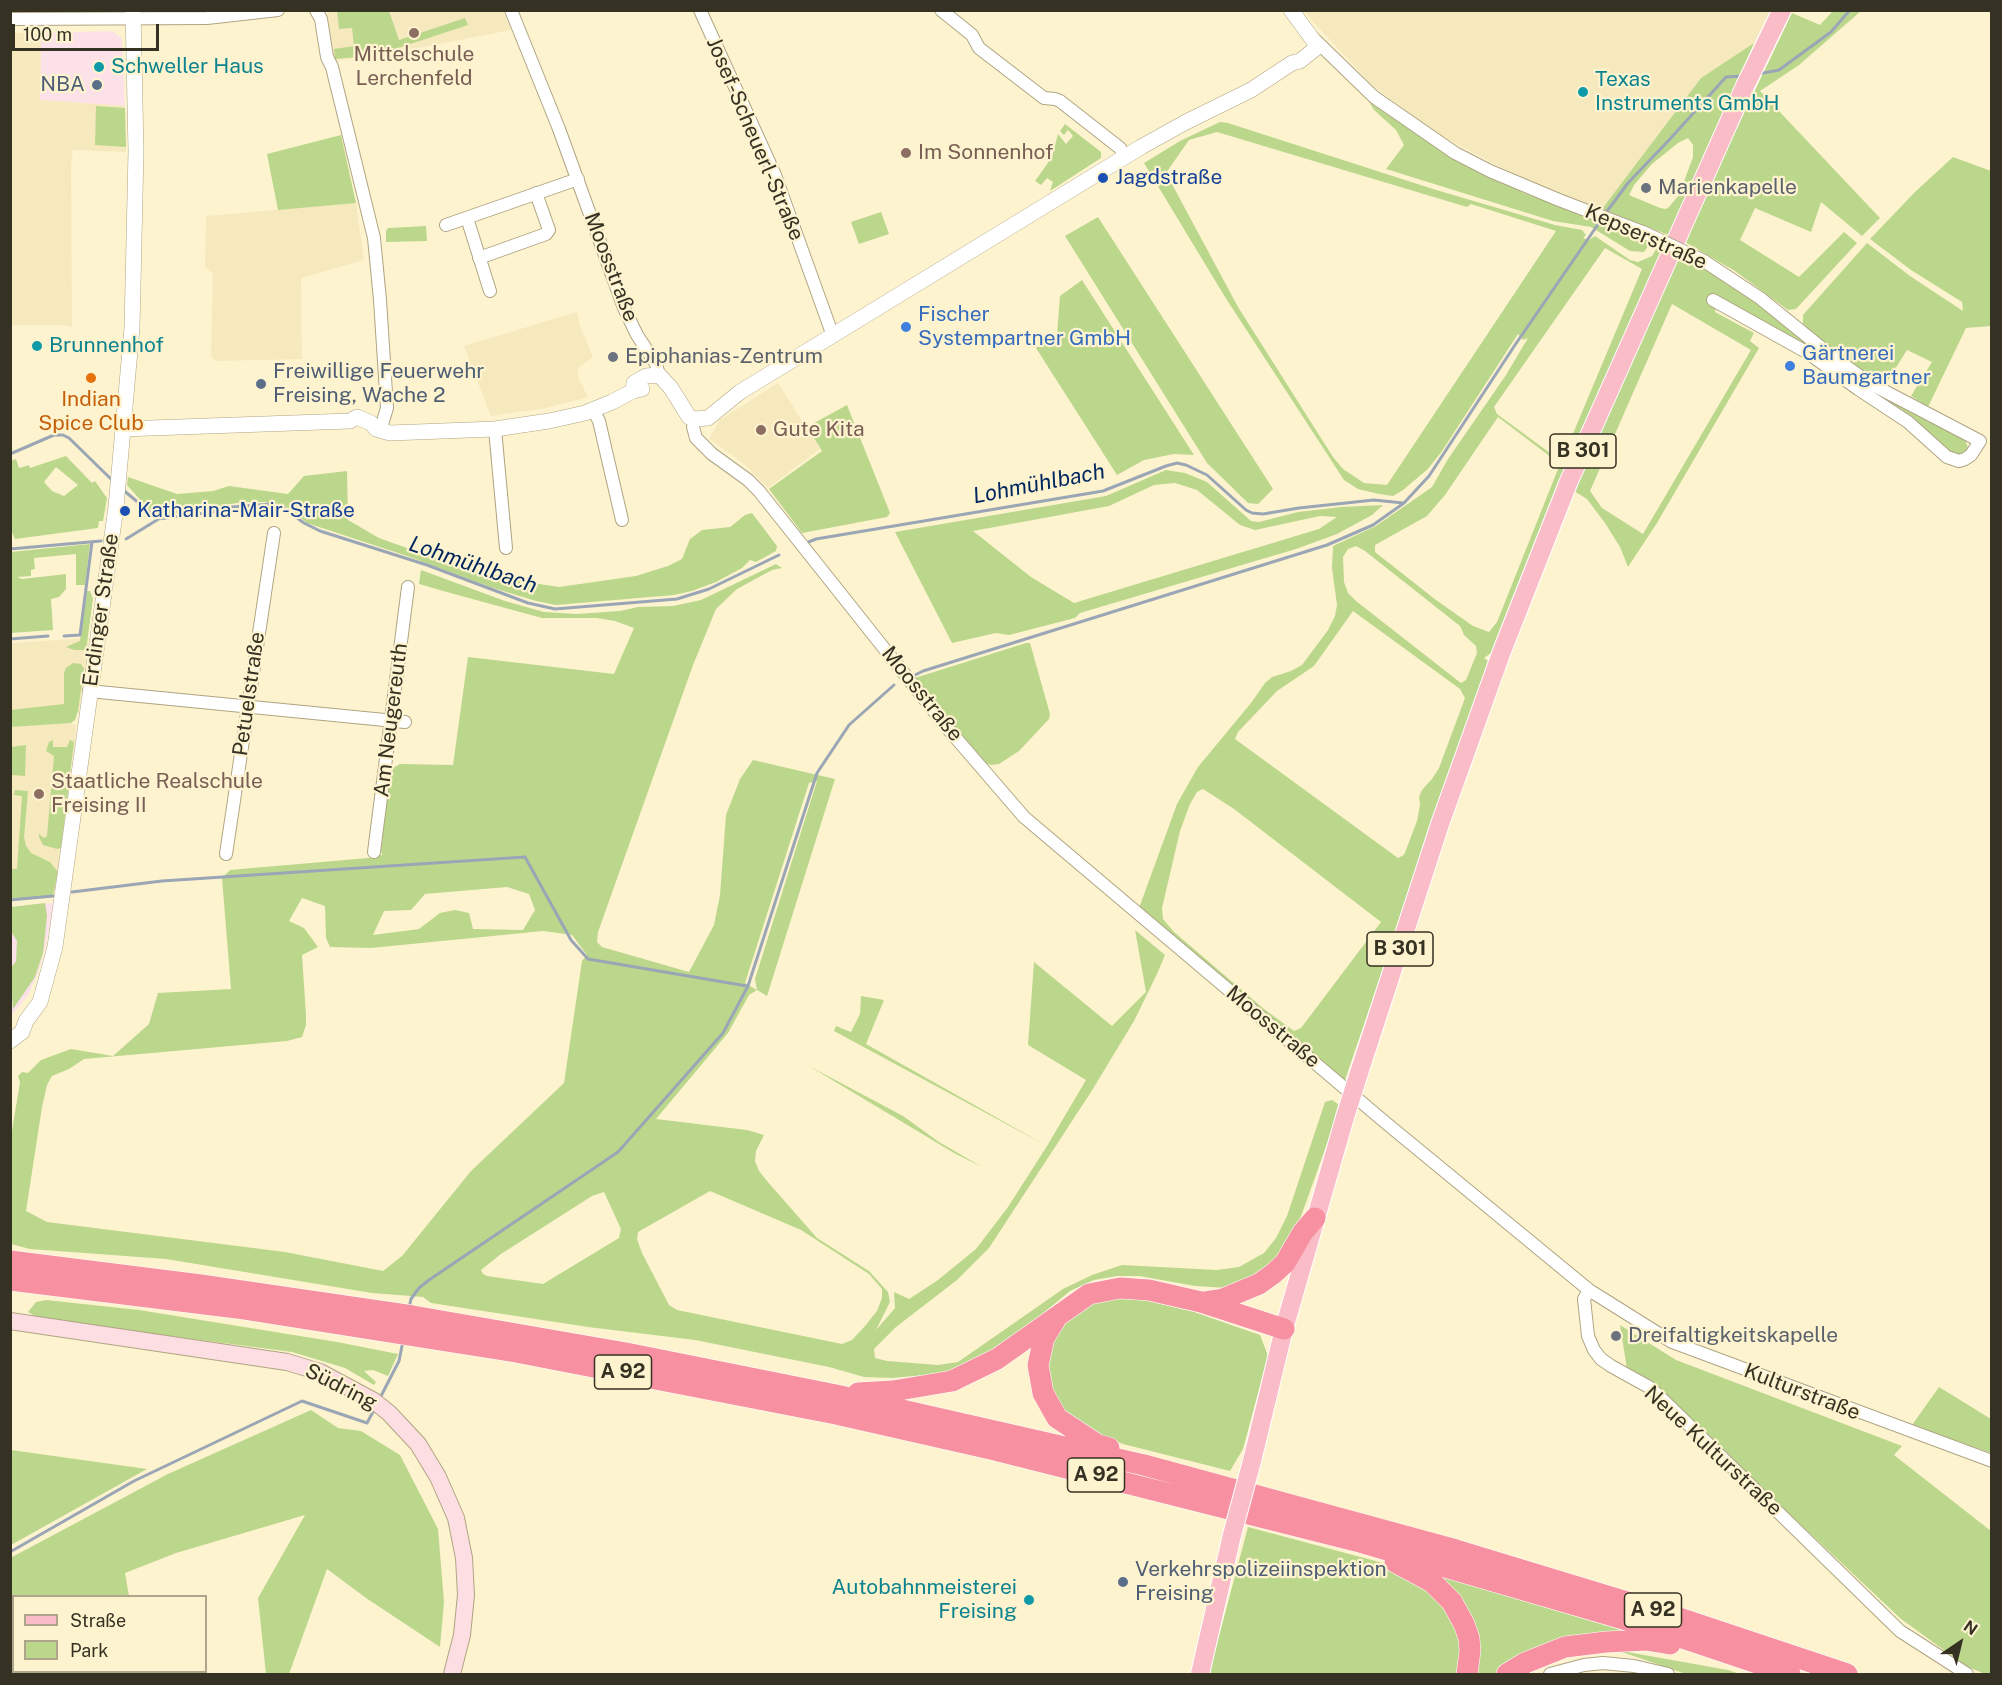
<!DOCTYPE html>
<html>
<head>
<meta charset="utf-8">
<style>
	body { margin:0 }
	#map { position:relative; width:2002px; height:1685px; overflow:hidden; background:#fef3cf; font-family:"Public Sans",sans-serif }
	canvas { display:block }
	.frame { position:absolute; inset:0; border:12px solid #353123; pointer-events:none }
	.legend { position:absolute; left:12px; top:1595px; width:195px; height:78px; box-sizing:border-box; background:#fef3cf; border:2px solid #aea58a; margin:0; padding:8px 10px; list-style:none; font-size:18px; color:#353123 }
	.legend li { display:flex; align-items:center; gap:12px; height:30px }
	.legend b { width:30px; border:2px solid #aea58a }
	.north { position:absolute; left:1930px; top:1613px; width:60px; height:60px; -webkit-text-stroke:4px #fef3cf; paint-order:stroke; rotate:35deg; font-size:16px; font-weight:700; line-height:24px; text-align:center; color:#353123 }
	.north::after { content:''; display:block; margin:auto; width:21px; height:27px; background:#353123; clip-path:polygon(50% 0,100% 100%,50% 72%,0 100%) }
	.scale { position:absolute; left:12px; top:24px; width:147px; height:27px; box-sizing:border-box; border:3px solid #353123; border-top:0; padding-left:8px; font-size:18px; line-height:21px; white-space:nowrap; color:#353123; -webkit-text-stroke:4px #fef3cf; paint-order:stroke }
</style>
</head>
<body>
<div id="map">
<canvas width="2002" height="1685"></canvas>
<div class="frame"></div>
<ul class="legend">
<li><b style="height:8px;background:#fabdc7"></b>Straße</li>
<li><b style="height:16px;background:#bbd78c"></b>Park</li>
</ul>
<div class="north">N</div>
<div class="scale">100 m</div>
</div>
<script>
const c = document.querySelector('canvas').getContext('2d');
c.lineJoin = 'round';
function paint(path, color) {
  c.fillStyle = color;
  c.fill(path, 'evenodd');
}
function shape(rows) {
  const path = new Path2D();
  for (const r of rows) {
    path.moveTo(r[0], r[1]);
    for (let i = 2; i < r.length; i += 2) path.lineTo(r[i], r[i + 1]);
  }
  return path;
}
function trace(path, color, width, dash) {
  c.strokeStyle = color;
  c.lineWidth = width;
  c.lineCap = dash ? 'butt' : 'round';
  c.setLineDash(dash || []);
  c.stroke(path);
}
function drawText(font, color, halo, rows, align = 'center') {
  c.font = font + ' "Public Sans",sans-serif';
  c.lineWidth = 4.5;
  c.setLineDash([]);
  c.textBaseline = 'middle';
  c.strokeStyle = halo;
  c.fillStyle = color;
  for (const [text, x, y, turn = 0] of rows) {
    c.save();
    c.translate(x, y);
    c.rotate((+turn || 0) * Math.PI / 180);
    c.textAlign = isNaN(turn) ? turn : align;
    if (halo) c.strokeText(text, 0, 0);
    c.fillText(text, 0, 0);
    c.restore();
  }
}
paint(shape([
	[113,31,122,39,125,106,40,100,41,33],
	[54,903,46,944,39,970,28,995,11,1016,11,907]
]), '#fce1e8');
paint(shape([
	[327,11,503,11,511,30,382,55,334,61],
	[1303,11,1770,11,1754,43,1701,78,1602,209,1565,197,1496,165,1436,133,1373,86],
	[10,33,41,33,40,100,125,106,126,152,73,150,71,165,72,327,61,325,11,325],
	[356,203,364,260,301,278,302,359,216,361,211,356,213,274,205,267,206,216],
	[577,312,580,326,593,357,577,369,579,379,588,397,546,408,491,416,464,346],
	[778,383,820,449,768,488,743,463,709,439,720,420],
	[89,638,79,713,11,719,11,643],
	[71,723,76,725,75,739,55,891,11,892,11,727]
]), '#f6e9be');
paint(shape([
	[337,11,389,11,399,40,465,18,468,25,377,55,335,59,334,49,354,46,352,28,339,29],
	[1833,11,1861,11,1799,65,1760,91,1880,218,1862,236,1821,202,1811,232,1755,208,1740,240,1799,277,1844,232,1857,243,1796,309,1788,310,1735,271,1683,241,1792,13,1820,25],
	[1754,43,1671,236,1602,209,1701,78],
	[1688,138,1693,145,1693,157,1679,195,1669,207,1666,209,1660,208,1629,195,1634,185,1652,164,1678,143],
	[1369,102,1460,163,1526,194,1591,216,1651,242,1644,252,1630,251,1591,227,1553,221,1386,169,1404,145,1396,130,1374,110],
	[96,106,125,108,126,147,95,145],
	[1220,122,1228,123,1433,189,1555,225,1582,230,1586,235,1583,238,1589,240,1595,236,1630,260,1638,262,1652,256,1658,246,1664,249,1499,647,1484,658,1488,661,1344,1083,1139,908,1177,804,1198,767,1251,703,1265,683,1272,677,1291,671,1302,665,1328,630,1335,616,1337,605,1332,568,1333,546,1376,526,1432,487,1448,459,1506,375,1528,338,1523,340,1518,334,1442,451,1428,469,1403,490,1393,496,1379,494,1358,489,1344,480,1225,297,1144,163,1180,141],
	[1217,132,1467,207,1471,204,1556,231,1387,485,1364,483,1343,469,1333,457,1238,307,1166,173,1189,140],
	[1605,248,1642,269,1564,455,1554,456,1497,414,1494,407],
	[1498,417,1560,464,1497,622,1489,632,1473,626,1436,600,1375,552,1375,545,1427,516,1445,495],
	[1356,546,1365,551,1460,626,1464,635,1476,646,1477,653,1466,680,1461,683,1457,680,1356,601,1348,593,1344,582,1343,557,1348,549],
	[1353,611,1460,689,1465,698,1439,768,1432,779,1422,790,1419,797,1420,805,1417,821,1404,855,1398,858,1235,739,1238,732,1277,691,1314,666],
	[1203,789,1234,809,1381,922,1301,1028,1294,1031,1264,1009,1174,932,1163,919,1162,908,1180,831,1190,804,1197,792],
	[1065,124,1101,152,1101,158,1050,191,1053,182,1047,178,1041,185,1035,181,1052,157,1058,134,1066,144,1073,136,1068,130,1064,135,1060,131],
	[341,135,356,203,278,210,267,154],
	[1953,157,1991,171,1991,326,1966,328,1928,407,1911,396,1932,362,1907,350,1884,387,1803,330,1803,315,1867,243,1910,276,1963,311,1962,302,1911,270,1870,239,1915,192],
	[881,212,889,234,859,244,851,222],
	[1098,217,1273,489,1258,504,1248,503,1207,463,1065,236],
	[426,226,427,241,386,242,386,231,388,228],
	[1677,255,1726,281,1745,293,1803,339,1964,437,1968,448,1967,451,1964,454,1954,456,1717,297,1715,312,1754,333,1750,341,1759,348,1657,523,1628,567,1620,547,1605,523,1587,499,1574,491],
	[1672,304,1751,350,1643,534,1602,508,1590,491],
	[1082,280,1194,455,1174,454,1144,460,1117,475,1036,348,1057,334,1060,296],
	[847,405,890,513,887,517,802,533,769,489,822,451,807,427],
	[66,456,92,483,95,481,107,498,103,521,99,521,98,528,15,539,11,530,11,461,16,459,19,468,29,465,30,468],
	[56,467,78,485,64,496,52,491,44,482],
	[1166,470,1185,473,1207,482,1251,521,1259,522,1298,512,1341,507,1383,505,1372,515,1337,534,1296,549,1080,613,1075,618,1009,635,996,633,952,643,895,532,1106,496],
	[1175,483,1197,490,1240,525,1255,530,1320,516,1337,517,1319,529,1074,603,1031,577,973,531,1109,506,1154,485],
	[347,471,348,520,379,538,432,557,513,580,559,587,636,576,668,566,682,559,690,539,702,530,730,527,745,515,752,513,777,546,776,551,756,562,750,560,742,568,716,582,692,591,674,595,556,605,536,601,490,587,407,556,325,529,307,523,290,509,278,504,264,502,243,502,157,516,143,503,127,485,128,477,177,494,213,491,229,486,288,494,304,476],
	[90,544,85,585,76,585,76,554,34,558,35,569,31,570,31,576,17,577,22,579,66,574,66,589,59,597,51,599,53,630,11,633,11,552],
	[776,564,782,568,772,570,737,589,716,609,693,665,598,932,597,942,602,947,689,972,714,925,720,895,726,815,740,779,753,760,835,779,767,996,757,990,749,995,728,1033,656,1119,747,1130,764,1135,756,1151,755,1161,759,1171,767,1181,817,1238,869,1271,888,1292,890,1302,876,1330,895,1308,894,1292,909,1299,938,1280,976,1249,1008,1207,1047,1146,834,1031,836,1026,851,1032,860,1014,861,996,884,1000,866,1044,1047,1146,1086,1080,1028,1045,1034,962,1112,1026,1146,992,1135,930,1165,955,1157,974,1134,1021,1091,1092,989,1248,957,1280,896,1327,874,1349,875,1358,887,1361,938,1365,958,1362,1063,1289,1092,1275,1122,1265,1217,1270,1239,1267,1264,1253,1276,1238,1287,1216,1325,1102,1332,1100,1338,1104,1337,1116,1295,1233,1284,1252,1255,1277,1228,1288,1195,1286,1139,1276,1117,1276,1094,1280,1070,1291,1013,1338,990,1353,952,1370,936,1374,892,1378,864,1377,829,1367,695,1340,588,1327,431,1303,423,1297,372,1293,166,1259,30,1249,11,1244,11,1137,20,1082,18,1076,22,1072,28,1073,41,1060,71,1049,113,1056,149,1024,158,993,231,989,222,878,230,870,368,858,382,855,381,849,383,837,383,818,391,769,400,764,453,765,468,657,614,674,634,628,615,621,597,618,542,618,454,594,419,584,421,570,505,601,544,612,577,614,620,611,638,607,673,606,701,600],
	[817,781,755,979,757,990,745,983,809,783],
	[507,887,529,894,535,910,523,930,473,929,469,913,455,910,440,913,419,929,373,935,384,911,411,910,425,894],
	[302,898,325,906,326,938,330,947,371,948,543,931,572,935,587,955,582,961,564,1083,471,1171,402,1256,383,1271,285,1252,47,1222,26,1211,42,1107,47,1085,52,1076,69,1069,84,1059,287,1041,302,1037,306,1025,306,1015,302,955,318,947,304,928,289,921],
	[710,1191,801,1230,869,1274,882,1289,882,1298,877,1311,865,1326,852,1340,842,1344,677,1310,669,1305,642,1253,637,1239,638,1232],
	[604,1192,621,1229,619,1238,543,1284,487,1276,483,1274,481,1270,501,1254,592,1196],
	[87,591,90,591,93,599,86,650,74,650,66,647,80,641],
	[1026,643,1030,643,1050,714,1049,719,1019,751,999,764,991,765,985,763,961,738,915,678],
	[73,663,81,664,84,669,78,711,75,720,71,723,11,727,11,710,64,704,64,673,66,668],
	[53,740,53,747,67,747,70,740,74,742,61,848,57,849,43,845,39,837,39,834,44,838,47,836,54,756,46,751,49,742],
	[26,745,25,776,11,775,11,747],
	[15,790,28,791,24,837,26,846,31,853,50,862,58,872,53,895,11,900,11,869,17,869,22,796,14,795],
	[45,903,47,916,43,953,35,977,13,1009,10,969,16,961,17,941,11,931,11,907],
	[809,1066,903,1116,939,1142,982,1167,954,1153],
	[1108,1298,1135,1298,1194,1312,1260,1335,1268,1356,1243,1449,1230,1471,1123,1444,1089,1431,1068,1417,1056,1400,1048,1378,1047,1360,1058,1327,1085,1305],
	[46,1300,139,1310,337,1342,398,1354,388,1376,373,1370,364,1371,376,1382,374,1385,345,1368,292,1352,40,1319,28,1312,36,1302],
	[1620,1325,1676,1360,1902,1446,1894,1455,1991,1531,1991,1674,1985,1674,1966,1666,1901,1619,1643,1376,1627,1369],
	[1939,1387,1991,1419,1991,1453,1912,1425],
	[311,1410,338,1428,361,1431,400,1455,438,1529,444,1602,440,1647,366,1598,327,1569,289,1674,266,1674,258,1598,305,1515,176,1553,125,1573,129,1596,14,1596,13,1648,11,1648,12,1557,168,1474],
	[11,1450,147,1469,11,1545],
	[1248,1527,1398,1567,1423,1579,1462,1628,1463,1674,1211,1674,1210,1670],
	[1443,1577,1631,1633,1523,1657,1495,1674,1474,1674,1441,1579],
	[1616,1650,1728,1670,1740,1674,1686,1674]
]), '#bbd78c');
trace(shape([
	[1758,74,1779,70,1831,32,1850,10],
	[1605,214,1628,183,1670,139,1726,77,1743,76],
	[10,454,54,435,63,435,69,438,113,481],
	[122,489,158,519,213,512,232,507,271,504,282,507,304,523,320,531,427,565,528,603,555,609,677,599,709,589,779,555],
	[126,539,157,520],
	[806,543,816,539,1103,491,1166,466,1177,463,1186,465,1207,475,1246,510,1252,513,1263,514,1299,508,1374,500,1403,503],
	[10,549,101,541],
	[64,636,80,635,92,542],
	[10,639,48,636],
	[913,676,923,671,1327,545,1373,525,1404,503,1429,476,1515,345,1601,220],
	[72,892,162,881,525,857,571,940,588,959,747,986],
	[10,900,53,896],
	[409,1308,411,1299,419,1288,429,1280,618,1152,723,1033,748,986,817,773,849,725,894,685],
	[380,1398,399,1361,403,1341],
	[10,1552,134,1481,302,1401,367,1423,374,1410]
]), '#9aa6b5', 3);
const minor = shape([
	[316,10,321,19,327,57,332,67,374,238,380,300,387,408,380,431],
	[511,10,559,129,624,308,637,335,656,364,659,375],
	[700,10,775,175,833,336],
	[941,10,972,35,979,48,1044,98,1055,99,1060,101,1120,148,1125,157],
	[10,19,207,18,278,10],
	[1311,36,1374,97,1455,153,1490,171,1559,200,1643,232],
	[467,218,490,291],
	[446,225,578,179],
	[479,258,546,234,549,230,536,193],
	[1704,261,1760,298,1834,358,1871,384,1980,441,1971,455,1965,459,1959,461,1947,457,1908,422,1858,389,1808,353,1713,300],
	[593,410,599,421,622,520],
	[695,419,693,427,696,438,712,454,748,480,759,491,949,730,1024,817,1386,1123,1589,1290,1672,1342,1992,1461],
	[495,429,506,548],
	[89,691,405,722],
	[374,852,408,587],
	[226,854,274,533],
	[1589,1290,1584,1299,1588,1336,1594,1350,1601,1359,1611,1366,1649,1387,1656,1393,1900,1631,1967,1674],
	[10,1655,14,1655],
	[148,1672,152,1674],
	[1550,1674,1584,1665,1603,1663,1634,1666,1668,1674]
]);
const tertiary = shape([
	[633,391,634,383,639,380,646,376,659,375,671,388,689,417,695,419,708,418,740,392,1141,147,1186,122,1251,90,1292,63,1300,61,1315,49,1316,44,1291,10],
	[122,429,350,421,357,417,371,423,376,429,390,433,495,429,549,421,585,413,612,402,633,391,642,389],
	[10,1041,22,1032,26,1021,40,1002,55,947,116,507,132,328,136,151,133,10]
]);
const secondary = shape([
	[10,1321,287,1362,320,1372,374,1401,389,1413,418,1444,438,1477,456,1518,464,1558,466,1595,462,1635,452,1674]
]);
const primary = shape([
	[1359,1073,1440,824,1502,651,1569,481,1745,86,1782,10],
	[1252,1461,1284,1329,1345,1117],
	[1200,1674,1232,1535]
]);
const motorway = shape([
	[10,1261,201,1285,413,1316,626,1353,836,1395,1144,1465,1456,1550,1670,1615,1847,1674],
	[10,1280,237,1308,516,1352,836,1414,995,1450,1356,1541,1647,1626,1790,1674],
	[1204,1302,1223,1299,1259,1284,1273,1274,1285,1263,1303,1232,1315,1218],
	[1055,1320,1044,1338,1038,1365,1043,1393,1057,1418,1098,1445,1109,1448],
	[858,1393,893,1391,952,1381,997,1359,1089,1294,1120,1288,1149,1290,1201,1302,1284,1329],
	[1395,1562,1432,1582,1452,1602,1464,1624,1469,1638,1470,1651,1467,1674],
	[1507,1674,1525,1663,1565,1647,1606,1642,1646,1640,1670,1644]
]);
trace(minor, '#afa583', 14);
trace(tertiary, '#afa583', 16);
trace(secondary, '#afa583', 18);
trace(primary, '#fff', 20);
trace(motorway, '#fff', 22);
trace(minor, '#fff', 12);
trace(tertiary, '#fff', 15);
trace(secondary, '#fddee3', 16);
trace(primary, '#fabdc7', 18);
trace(motorway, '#f791a1', 21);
const minorBridge = shape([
	[1643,232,1704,261]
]);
const primaryBridge = shape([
	[1345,1117,1359,1073],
	[1232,1535,1252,1461]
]);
trace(minorBridge, '#afa583', 14, []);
trace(primaryBridge, '#fff', 20, []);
trace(minorBridge, '#fff', 12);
trace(primaryBridge, '#fabdc7', 18);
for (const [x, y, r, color] of [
	[414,33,6,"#8d6e63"],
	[99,67,6,"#0f9aa8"],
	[97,85,6,"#5c6f8a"],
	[1583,92,6,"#0f9aa8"],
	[906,153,6,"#8d6e63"],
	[1103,178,6,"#1a4fb4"],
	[1646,188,6,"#6b7280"],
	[906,327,6,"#3f7fe0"],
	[37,346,6,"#0f9aa8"],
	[613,357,6,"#6b7280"],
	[1790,366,6,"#3f7fe0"],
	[91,378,6,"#e8710a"],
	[261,384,6,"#5c6f8a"],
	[761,430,6,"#8d6e63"],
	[125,511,6,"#1a4fb4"],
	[39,794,6,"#8d6e63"],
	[1616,1336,6,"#6b7280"],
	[1123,1582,6,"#5c6f8a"],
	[1029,1600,6,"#0f9aa8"]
]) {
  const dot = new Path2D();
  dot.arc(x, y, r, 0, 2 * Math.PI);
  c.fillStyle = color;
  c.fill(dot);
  trace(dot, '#fef3cf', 2);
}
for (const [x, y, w] of [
	[1583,451,66],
	[1400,949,66],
	[623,1372,57],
	[1096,1475,57],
	[1653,1610,57]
]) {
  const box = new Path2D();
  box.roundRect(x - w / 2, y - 17, w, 34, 4.5);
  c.fillStyle = '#fef3cf';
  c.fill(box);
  trace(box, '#353123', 1.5);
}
drawText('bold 20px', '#353123', null, [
	["B 301",1583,451],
	["B 301",1400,949],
	["A 92",623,1372],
	["A 92",1096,1475],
	["A 92",1653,1610]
]);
drawText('21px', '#785e54', '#fef3cf', [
	["Mittelschule",414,55,"center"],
	["Lerchenfeld",414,79,"center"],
	["Im Sonnenhof",918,153],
	["Gute Kita",773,430],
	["Staatliche Realschule",51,782],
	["Freising II",51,806]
], 'left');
drawText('21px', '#0d838f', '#fef3cf', [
	["Schweller Haus",111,67],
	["Texas",1595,80],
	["Instruments GmbH",1595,104],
	["Brunnenhof",49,346],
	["Autobahnmeisterei",1017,1588,"right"],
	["Freising",1017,1612,"right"]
], 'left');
drawText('21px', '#4e5e75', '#fef3cf', [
	["NBA",85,85,"right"],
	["Freiwillige Feuerwehr",273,372],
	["Freising, Wache 2",273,396],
	["Verkehrspolizeiinspektion",1135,1570],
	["Freising",1135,1594]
], 'left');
drawText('21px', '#353123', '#fef3cf', [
	["Josef-Scheuerl-Straße",755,139,67],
	["Kepserstraße",1646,237,24],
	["Moosstraße",611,267,69],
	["Erdinger Straße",101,610,-82],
	["Petuelstraße",249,694,-82],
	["Moosstraße",922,694,51],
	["Am Neugereuth",391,720,-83],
	["Moosstraße",1273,1027,40],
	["Südring",341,1387,27],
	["Kulturstraße",1802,1392,21],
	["Neue Kulturstraße",1713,1451,43]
]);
drawText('21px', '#164399', '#fef3cf', [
	["Jagdstraße",1115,178],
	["Katharina-Mair-Straße",137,511]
], 'left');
drawText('21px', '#5b616d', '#fef3cf', [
	["Marienkapelle",1658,188],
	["Epiphanias-Zentrum",625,357],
	["Dreifaltigkeitskapelle",1628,1336]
], 'left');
drawText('21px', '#366cbe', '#fef3cf', [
	["Fischer",918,315],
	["Systempartner GmbH",918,339],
	["Gärtnerei",1802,354],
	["Baumgartner",1802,378]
], 'left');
drawText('21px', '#c56008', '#fef3cf', [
	["Indian",91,400],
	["Spice Club",91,424]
]);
drawText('italic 22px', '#00265f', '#fef3cf', [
	["Lohmühlbach",1039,484,-11],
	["Lohmühlbach",473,565,19]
]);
</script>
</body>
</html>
